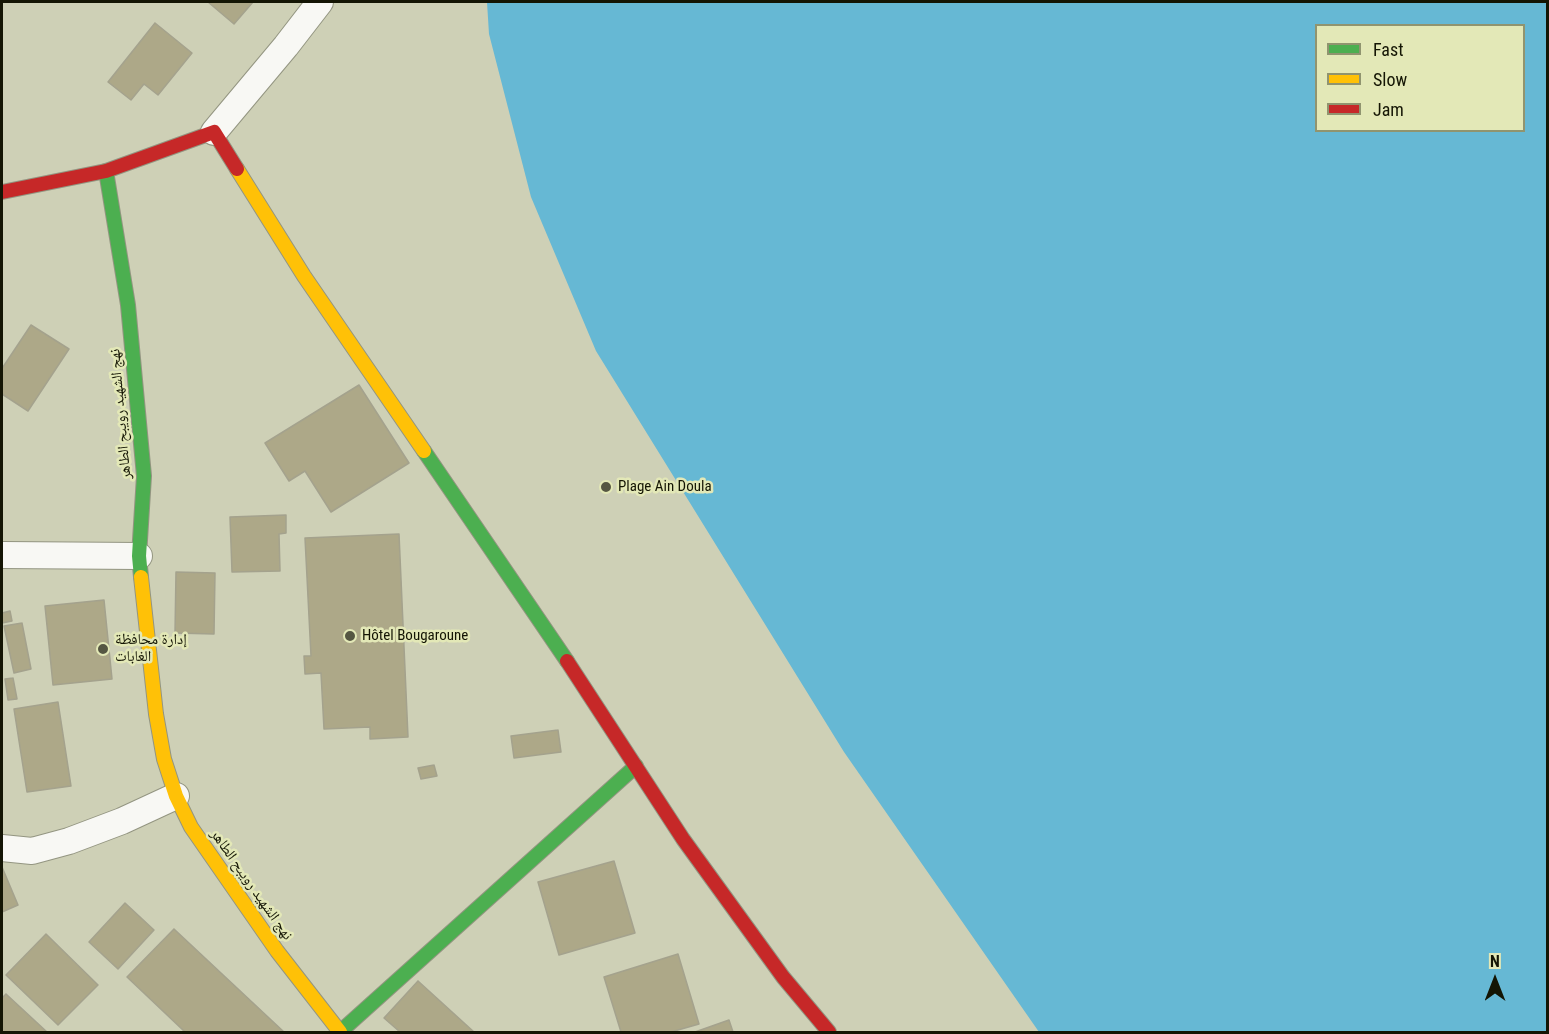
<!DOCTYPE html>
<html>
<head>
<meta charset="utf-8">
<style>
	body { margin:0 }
	#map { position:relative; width:1549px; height:1034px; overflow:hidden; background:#ced0b6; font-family:"Roboto Condensed",sans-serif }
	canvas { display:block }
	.frame { position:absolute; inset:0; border:3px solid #141504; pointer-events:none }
	.legend { position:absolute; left:1315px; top:24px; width:210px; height:108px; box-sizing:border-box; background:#e3e8b7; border:2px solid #90946f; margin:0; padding:8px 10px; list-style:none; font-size:18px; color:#141504 }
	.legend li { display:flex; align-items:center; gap:12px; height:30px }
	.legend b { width:30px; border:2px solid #90946f }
	.north { position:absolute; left:1465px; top:950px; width:60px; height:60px; -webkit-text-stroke:4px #e3e8b7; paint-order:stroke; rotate:0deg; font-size:16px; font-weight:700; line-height:24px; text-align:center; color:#141504 }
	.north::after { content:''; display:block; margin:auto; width:21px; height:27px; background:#141504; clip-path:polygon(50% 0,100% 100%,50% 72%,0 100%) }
</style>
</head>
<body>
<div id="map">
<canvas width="1549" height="1034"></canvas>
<div class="frame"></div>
<ul class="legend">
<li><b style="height:8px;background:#4caf50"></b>Fast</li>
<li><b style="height:8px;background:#ffc107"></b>Slow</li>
<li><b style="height:8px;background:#c62828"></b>Jam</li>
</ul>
<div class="north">N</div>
</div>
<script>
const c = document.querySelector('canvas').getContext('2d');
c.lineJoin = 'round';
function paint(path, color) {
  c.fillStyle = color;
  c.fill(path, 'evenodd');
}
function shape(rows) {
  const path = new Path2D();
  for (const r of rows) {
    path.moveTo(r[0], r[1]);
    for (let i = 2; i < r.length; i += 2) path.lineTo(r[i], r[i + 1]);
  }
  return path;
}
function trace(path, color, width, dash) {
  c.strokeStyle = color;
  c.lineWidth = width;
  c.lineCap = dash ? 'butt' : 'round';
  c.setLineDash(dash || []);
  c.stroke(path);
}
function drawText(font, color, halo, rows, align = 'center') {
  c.font = font + ' "Roboto Condensed","Noto Naskh Arabic",sans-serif';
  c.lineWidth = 5;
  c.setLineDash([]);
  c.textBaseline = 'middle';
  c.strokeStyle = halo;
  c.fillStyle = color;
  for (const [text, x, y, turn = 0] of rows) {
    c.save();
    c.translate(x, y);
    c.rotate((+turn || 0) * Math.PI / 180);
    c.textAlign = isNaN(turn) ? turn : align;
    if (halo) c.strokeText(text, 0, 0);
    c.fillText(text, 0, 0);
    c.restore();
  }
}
paint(shape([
	[487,2,1547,2,1547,1032,1039,1032,844,752,596,351,531,197,489,34],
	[1316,26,1524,26,1524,130,1316,130]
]), '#66b8d4');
const building = shape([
	[208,2,253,2,234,24,208,2],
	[155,23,192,53,158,95,144,84,131,100,108,82,155,23],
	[31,325,69,349,28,411,2,394,2,366,3,367,31,325],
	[359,385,409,463,331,512,305,471,289,481,265,443,359,385],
	[286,515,286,533,279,534,280,571,232,572,230,517,286,515],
	[399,534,408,737,370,739,370,727,324,729,321,673,305,674,304,656,311,656,305,538,399,534],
	[176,572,215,573,214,634,175,633,176,572],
	[104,600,112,679,53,685,45,606,104,600],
	[10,611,12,621,2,623,2,613,10,611],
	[22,623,31,669,14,673,4,626,22,623],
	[13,678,17,699,8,700,5,679,13,678],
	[58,702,71,786,27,792,14,709,58,702],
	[558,730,561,752,514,758,511,736,558,730],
	[434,765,437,776,421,779,418,768,434,765],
	[614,861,635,933,559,955,538,882,614,861],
	[2,867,18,905,2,912,2,867],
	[125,903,154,930,118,969,89,942,125,903],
	[174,929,284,1032,185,1032,127,977,174,929],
	[46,934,98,985,58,1025,6,975,46,934],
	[678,954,699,1024,671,1032,621,1032,604,977,678,954],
	[418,981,474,1032,400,1032,384,1018,418,981],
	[6,994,47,1032,2,1032,2,998,6,994],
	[729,1020,733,1032,695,1032,729,1020]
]);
paint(building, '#ada888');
trace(building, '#a4a28d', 1.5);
const street = shape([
	[214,132,286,46,320,2],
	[2,555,139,556],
	[2,848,32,851,69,841,122,821,176,796]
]);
const fast = shape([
	[106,171,128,305,144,476,139,556,141,577],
	[424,451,567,661],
	[340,1032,636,766]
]);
const slow = shape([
	[237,169,304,276,424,451],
	[141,577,156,714,164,759,176,796,191,827,277,951,340,1032]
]);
const jam = shape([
	[2,192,106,171,214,132,237,169],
	[567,661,683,839,783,977,829,1032]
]);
trace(street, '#939581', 28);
trace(fast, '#939581', 16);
trace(slow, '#939581', 16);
trace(jam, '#939581', 16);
trace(street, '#f8f8f4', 26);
trace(fast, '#4caf50', 14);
trace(slow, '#ffc107', 14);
trace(jam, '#c62828', 14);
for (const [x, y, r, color] of [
	[606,487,6,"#555642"],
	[350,636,6,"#555642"],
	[103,649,6,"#555642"]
]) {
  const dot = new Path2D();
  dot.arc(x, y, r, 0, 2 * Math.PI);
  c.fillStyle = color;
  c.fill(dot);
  trace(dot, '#e3e8b7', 2);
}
drawText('15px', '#141504', '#e3e8b7', [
	["نهج الشهيد رويبح الطاهر",121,414,-95],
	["نهج الشهيد رويبح الطاهر",251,885,55]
]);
drawText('15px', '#141504', '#e3e8b7', [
	["Plage Ain Doula",618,487],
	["Hôtel Bougaroune",362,636],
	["إدارة محافظة",115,640],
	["الغابات",115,657]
], 'left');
</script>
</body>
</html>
